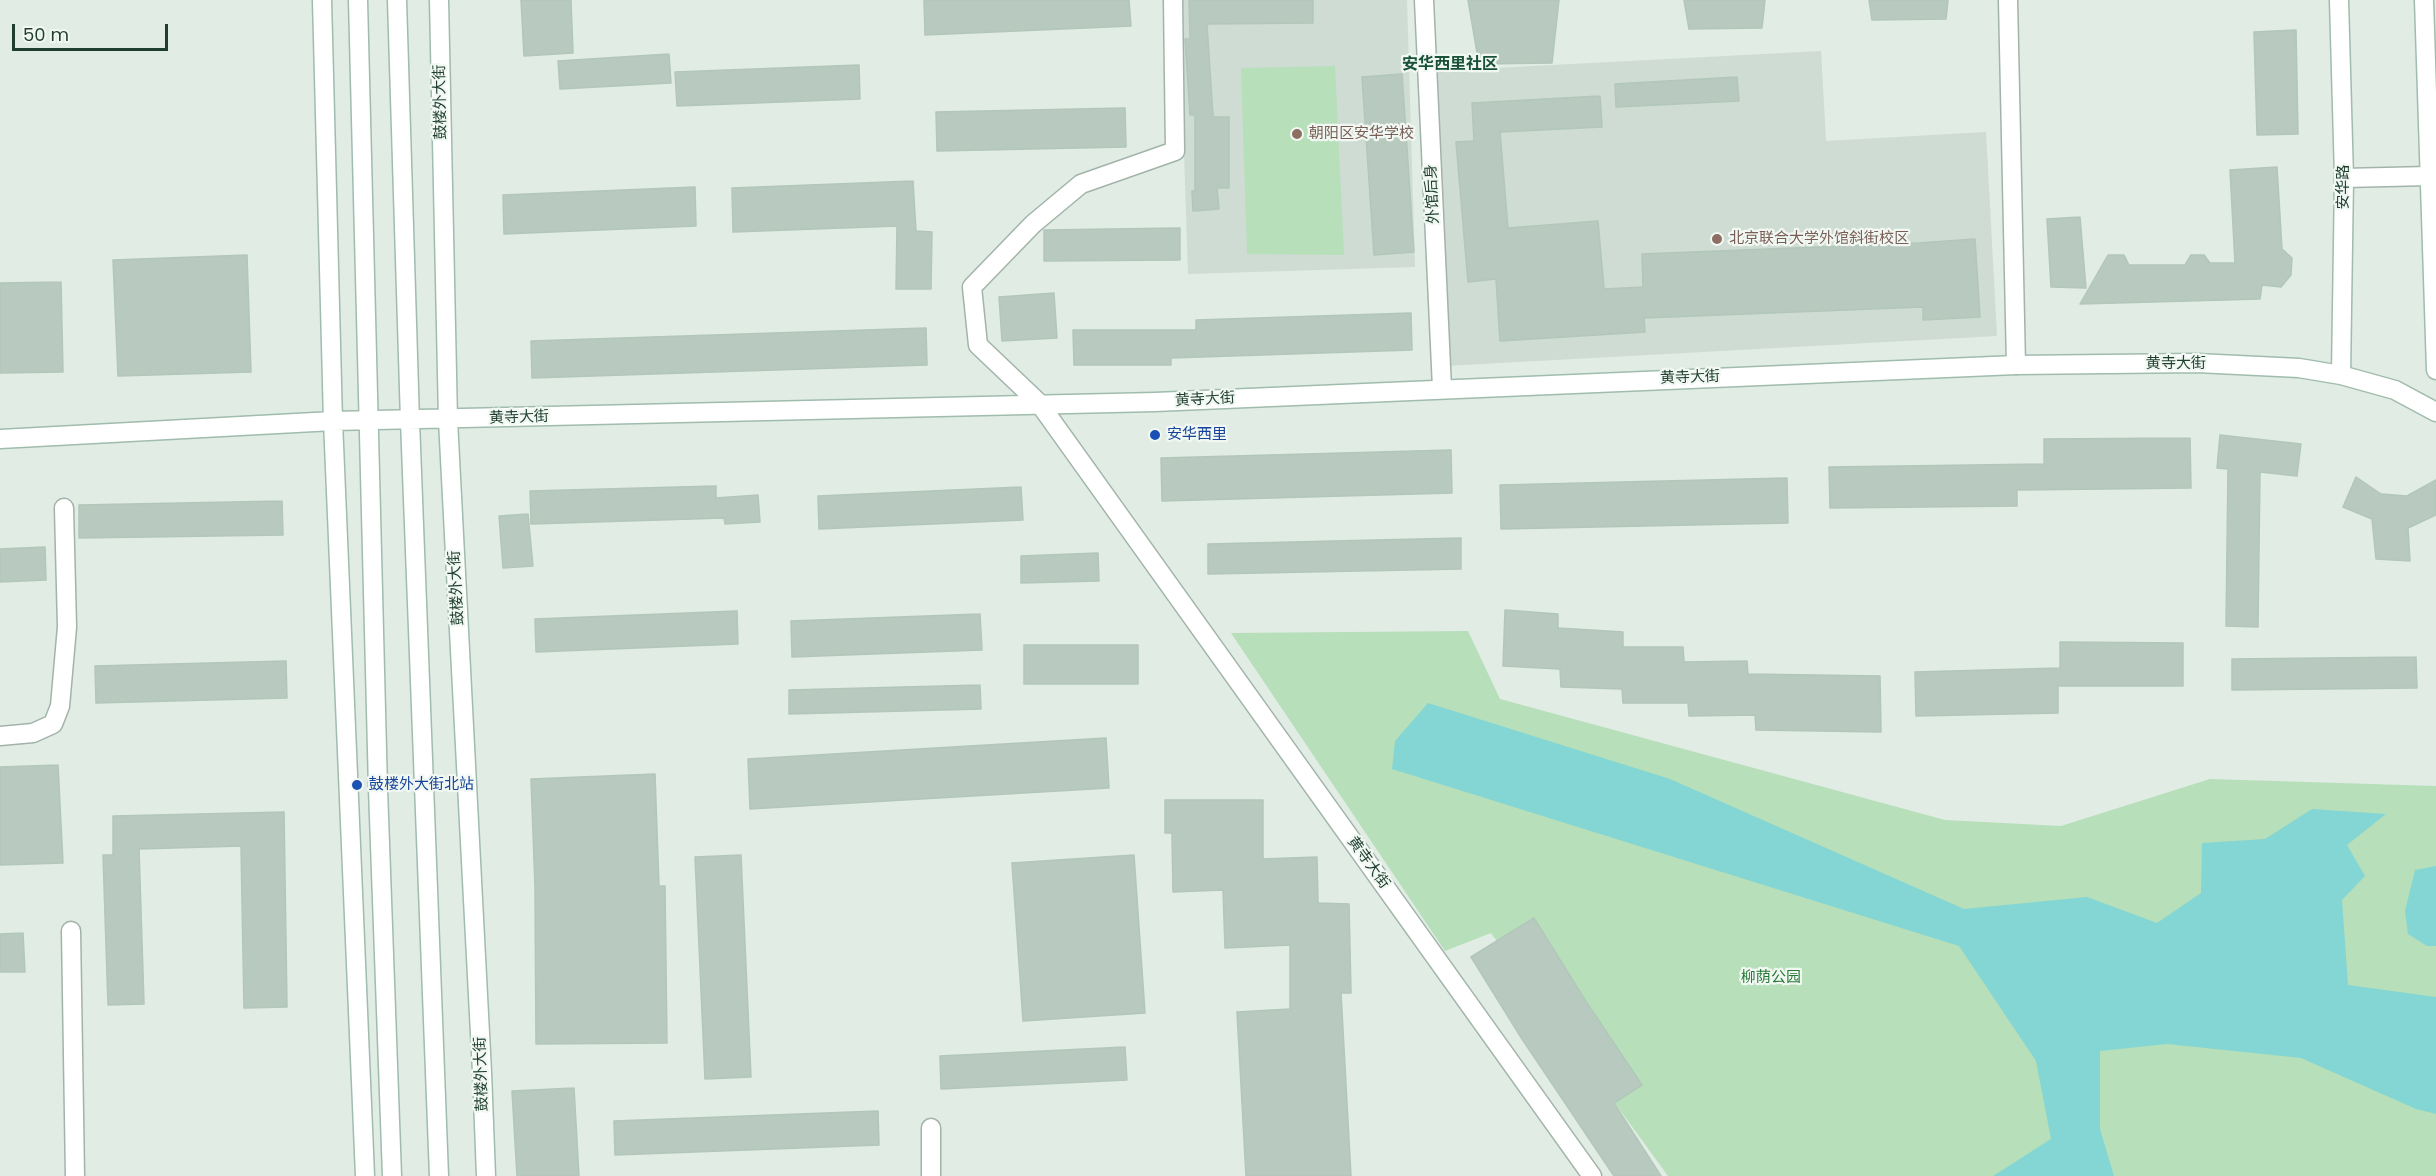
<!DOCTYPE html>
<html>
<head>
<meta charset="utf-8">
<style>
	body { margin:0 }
	#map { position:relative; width:2436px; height:1176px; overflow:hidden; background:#e0ece4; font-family:Poppins,sans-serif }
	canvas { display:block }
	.scale { position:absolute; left:12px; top:24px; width:156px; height:27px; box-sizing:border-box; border:3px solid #1f3e2f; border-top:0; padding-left:8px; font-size:18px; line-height:21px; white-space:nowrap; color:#1f3e2f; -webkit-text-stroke:4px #f1f8f3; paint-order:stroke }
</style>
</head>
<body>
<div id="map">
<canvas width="2436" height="1176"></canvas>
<div class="scale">50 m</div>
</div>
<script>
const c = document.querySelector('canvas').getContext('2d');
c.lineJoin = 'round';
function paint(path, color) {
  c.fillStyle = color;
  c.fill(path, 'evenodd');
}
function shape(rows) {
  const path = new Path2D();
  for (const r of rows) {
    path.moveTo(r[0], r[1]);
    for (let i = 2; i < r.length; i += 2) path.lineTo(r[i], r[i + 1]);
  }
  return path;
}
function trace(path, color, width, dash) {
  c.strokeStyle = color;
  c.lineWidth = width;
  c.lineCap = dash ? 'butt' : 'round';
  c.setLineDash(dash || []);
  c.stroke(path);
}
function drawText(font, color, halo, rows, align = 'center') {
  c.font = font + ' Poppins,"Noto Sans SC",sans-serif';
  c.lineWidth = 4.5;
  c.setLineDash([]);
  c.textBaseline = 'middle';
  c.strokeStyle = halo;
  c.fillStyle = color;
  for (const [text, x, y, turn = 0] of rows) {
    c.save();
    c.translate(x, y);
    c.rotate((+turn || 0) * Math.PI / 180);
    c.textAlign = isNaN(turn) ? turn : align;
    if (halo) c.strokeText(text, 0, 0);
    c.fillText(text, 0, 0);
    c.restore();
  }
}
paint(shape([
	[1179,0,1407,0,1415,267,1188,274],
	[1821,51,1826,141,1986,132,1997,336,1445,366,1437,71]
]), '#cedcd3');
paint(shape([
	[1335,66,1344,255,1247,254,1241,68],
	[1468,631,1500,699,1945,820,2061,826,2210,779,2436,786,2436,1176,1668,1176,1491,933,1445,951,1231,633]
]), '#b7dfba');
paint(shape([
	[1428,703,1670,779,1964,909,2087,897,2157,923,2201,893,2202,843,2265,839,2312,809,2386,814,2347,845,2365,876,2342,900,2348,985,2436,997,2436,1114,2416,1109,2301,1058,2167,1044,2100,1051,2100,1129,2114,1176,1993,1176,2051,1139,2036,1061,1959,946,1392,769,1395,741],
	[2436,866,2436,946,2427,946,2408,934,2405,911,2415,870]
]), '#83d6d3');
const building = shape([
	[521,0,571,0,573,53,524,56,521,0],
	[924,0,1129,0,1131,26,925,35,924,0],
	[1189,0,1313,0,1313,23,1207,24,1213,117,1229,117,1229,188,1217,188,1219,209,1193,211,1192,191,1195,191,1195,115,1190,115,1185,39,1190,39,1189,0],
	[1468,0,1559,0,1552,63,1479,64,1468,0],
	[1684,0,1765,0,1762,28,1689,29,1684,0],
	[1869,0,1948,0,1946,19,1872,20,1869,0],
	[2296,30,2298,134,2257,135,2254,32,2296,30],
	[669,54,671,83,560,89,558,61,669,54],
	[859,65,860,99,677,106,675,72,859,65],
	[1402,74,1414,252,1374,255,1362,77,1402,74],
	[1737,77,1739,101,1616,107,1615,84,1737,77],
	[1600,96,1602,127,1500,132,1508,228,1598,221,1604,289,1643,287,1642,254,1919,243,1975,239,1980,317,1923,320,1923,307,1644,318,1645,332,1500,341,1496,279,1468,282,1456,142,1474,141,1472,103,1600,96],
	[1125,108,1126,147,937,151,936,112,1125,108],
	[2277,167,2282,249,2292,258,2291,275,2281,287,2262,285,2260,299,2080,304,2108,255,2124,255,2129,265,2185,265,2191,255,2204,255,2210,263,2235,263,2230,170,2277,167],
	[913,181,916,231,932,232,931,289,896,289,897,226,733,232,732,188,913,181],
	[695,187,696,226,504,234,503,195,695,187],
	[2080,217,2086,288,2051,287,2047,219,2080,217],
	[1180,228,1180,260,1044,261,1044,230,1180,228],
	[247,255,251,372,118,376,113,260,247,255],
	[61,282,63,372,0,373,0,283,61,282],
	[1054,293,1057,338,1002,341,999,297,1054,293],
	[1411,313,1412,350,1171,358,1171,365,1074,365,1073,330,1196,330,1196,320,1411,313],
	[926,328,927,365,532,378,531,341,926,328],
	[2220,435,2301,444,2297,476,2260,472,2258,627,2226,626,2228,469,2217,468,2220,435],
	[2190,438,2191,488,2017,490,2017,506,1830,508,1829,467,2044,464,2044,439,2190,438],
	[1451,450,1452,493,1162,501,1161,458,1451,450],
	[2356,477,2381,494,2407,496,2436,480,2436,515,2408,528,2410,561,2376,559,2372,519,2343,507,2356,477],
	[1787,478,1788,523,1501,529,1500,485,1787,478],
	[716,486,716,498,758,495,760,522,725,524,724,518,531,524,530,491,716,486],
	[1021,487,1023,520,819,529,818,496,1021,487],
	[282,501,283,535,79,538,79,505,282,501],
	[528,514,533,566,503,568,499,516,528,514],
	[1461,538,1461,569,1208,574,1208,544,1461,538],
	[45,547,46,580,0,582,0,549,45,547],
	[1098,553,1099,581,1021,583,1021,556,1098,553],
	[1505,610,1558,614,1558,628,1623,632,1623,647,1683,647,1684,662,1747,661,1748,674,1880,676,1881,732,1756,730,1755,715,1689,716,1688,703,1623,703,1622,689,1561,687,1560,669,1503,666,1505,610],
	[737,611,738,644,536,652,535,619,737,611],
	[980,614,982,650,792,657,791,621,980,614],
	[2060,642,2183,643,2183,686,2058,686,2058,713,1916,716,1915,672,2060,668,2060,642],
	[1024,645,1138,645,1138,684,1024,684,1024,645],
	[2416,657,2417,688,2232,690,2232,659,2416,657],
	[286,661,287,698,96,703,95,666,286,661],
	[980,685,981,709,789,714,789,690,980,685],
	[1106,738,1109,788,750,809,748,759,1106,738],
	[58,765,63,863,0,865,0,767,58,765],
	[655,774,659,886,665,886,667,1043,536,1044,535,887,531,779,655,774],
	[1165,800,1263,800,1263,859,1317,857,1318,903,1349,904,1351,993,1341,993,1351,1176,1246,1176,1237,1012,1290,1009,1290,945,1225,948,1223,890,1173,892,1172,833,1165,833,1165,800],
	[284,812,287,1007,244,1008,241,846,139,849,144,1004,108,1005,103,855,113,855,113,816,284,812],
	[741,855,751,1077,705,1079,695,857,741,855],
	[1134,855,1145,1013,1023,1021,1012,863,1134,855],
	[1534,918,1585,1000,1642,1085,1614,1103,1661,1176,1614,1176,1522,1039,1471,957,1534,918],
	[23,933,25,972,0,972,0,934,23,933],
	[1125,1047,1127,1080,941,1089,940,1056,1125,1047],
	[574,1088,579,1176,517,1176,512,1091,574,1088],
	[878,1111,879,1145,615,1155,614,1121,878,1111]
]);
paint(building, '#b8cabf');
trace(building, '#b2c6ba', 1.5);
const street = shape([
	[1173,0,1175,151,1081,184,1033,224,972,287,978,345,1039,403,1592,1176],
	[1424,0,1442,388],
	[2008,0,2016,365],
	[2344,178,2429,176],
	[0,736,33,733,53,724,60,706,67,627,64,508],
	[71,931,75,1176],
	[931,1176,931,1128]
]);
const secondary = shape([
	[322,0,333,421,365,1176],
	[358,0,378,789,392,1176],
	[397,0,410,421,439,1176],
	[439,0,448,420,482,1072,486,1176],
	[2339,0,2344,178,2341,375],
	[2424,0,2436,370],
	[0,439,333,421,1155,402,2016,365,2197,363,2299,368,2341,375,2395,390,2436,412]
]);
trace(street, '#a2b4aa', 21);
trace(secondary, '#a0bcad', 21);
trace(street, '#fff', 18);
trace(secondary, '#fff', 18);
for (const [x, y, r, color] of [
	[1297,134,6,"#8d6e63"],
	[1717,239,6,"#8d6e63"],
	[1155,435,6,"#1a4fb4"],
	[357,785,6,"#1a4fb4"]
]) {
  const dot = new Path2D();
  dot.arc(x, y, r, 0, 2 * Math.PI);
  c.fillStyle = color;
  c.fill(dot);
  trace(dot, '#f1f8f3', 2);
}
drawText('15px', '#1f3e2f', '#f1f8f3', [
	["鼓楼外大街",441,102,-91],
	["安华路",2344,187,-90],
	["外馆后身",1433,194,-93],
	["黄寺大街",2176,364],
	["黄寺大街",1690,378,-2],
	["黄寺大街",1205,400,-3],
	["黄寺大街",519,418,-2],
	["鼓楼外大街",457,588,-93],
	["黄寺大街",1368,863,54],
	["鼓楼外大街",482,1074,-92]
]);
drawText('15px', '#785e54', '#f1f8f3', [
	["朝阳区安华学校",1309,134],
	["北京联合大学外馆斜街校区",1729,239]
], 'left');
drawText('15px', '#164399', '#f1f8f3', [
	["安华西里",1167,435],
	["鼓楼外大街北站",369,785]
], 'left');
drawText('15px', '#267835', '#f1f8f3', [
	["柳荫公园",1771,978]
]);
drawText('bold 16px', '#195139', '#f1f8f3', [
	["安华西里社区",1450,65]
]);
</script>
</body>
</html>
